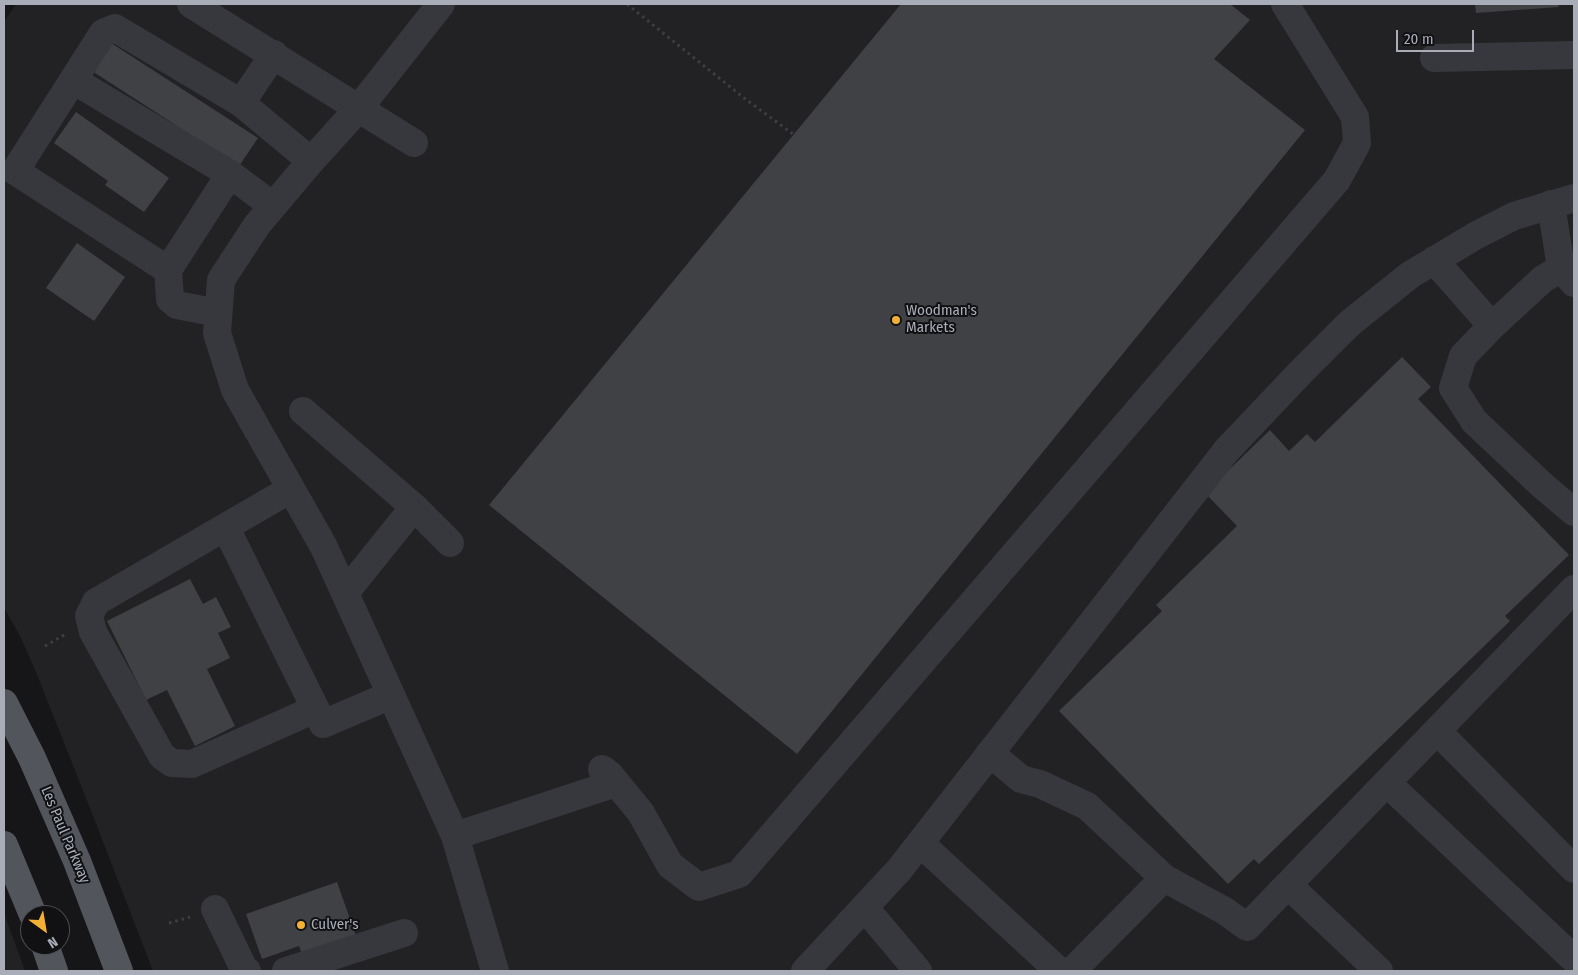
<!DOCTYPE html>
<html>
<head>
<meta charset="utf-8">
<style>
	body { margin:0 }
	#map { position:relative; width:1578px; height:975px; overflow:hidden; background:#161618; font-family:"Fira Sans Condensed",sans-serif }
	canvas { display:block }
	.frame { position:absolute; inset:0; border:5px solid #a8adb8; pointer-events:none }
	.north { position:absolute; left:20px; top:905px; width:50px; height:50px; box-sizing:border-box; background:#111113; border:1px solid #4d4f55; border-radius:50%; rotate:148deg; font-size:14px; font-weight:700; line-height:20px; text-align:center; color:#a8adb8 }
	.north::after { content:''; display:block; margin:auto; width:18px; height:22px; background:#f2b134; clip-path:polygon(50% 0,100% 100%,50% 72%,0 100%) }
	.scale { position:absolute; left:1396px; top:30px; width:78px; height:22px; box-sizing:border-box; border:2px solid #a8adb8; border-top:0; padding-left:6px; font-size:15px; line-height:18px; white-space:nowrap; color:#a8adb8; -webkit-text-stroke:4px #111113; paint-order:stroke }
</style>
</head>
<body>
<div id="map">
<canvas width="1578" height="975"></canvas>
<div class="frame"></div>
<div class="north">N</div>
<div class="scale">20 m</div>
</div>
<script>
const c = document.querySelector('canvas').getContext('2d');
c.lineJoin = 'round';
function paint(path, color) {
  c.fillStyle = color;
  c.fill(path, 'evenodd');
}
function shape(rows) {
  const path = new Path2D();
  for (const r of rows) {
    path.moveTo(r[0], r[1]);
    for (let i = 2; i < r.length; i += 2) path.lineTo(r[i], r[i + 1]);
  }
  return path;
}
function trace(path, color, width, dash) {
  c.strokeStyle = color;
  c.lineWidth = width;
  c.lineCap = dash ? 'butt' : 'round';
  c.setLineDash(dash || []);
  c.stroke(path);
}
function drawText(font, color, halo, rows, align = 'center') {
  c.font = font + ' "Fira Sans Condensed",sans-serif';
  c.lineWidth = 4;
  c.setLineDash([]);
  c.textBaseline = 'middle';
  c.strokeStyle = halo;
  c.fillStyle = color;
  for (const [text, x, y, turn = 0] of rows) {
    c.save();
    c.translate(x, y);
    c.rotate((+turn || 0) * Math.PI / 180);
    c.textAlign = isNaN(turn) ? turn : align;
    if (halo) c.strokeText(text, 0, 0);
    c.fillText(text, 0, 0);
    c.restore();
  }
}
paint(shape([
	[16,4,1574,4,1574,971,153,971,95,821,36,672,20,636,4,608,4,22],
	[4,913,25,971,4,971]
]), '#222225');
paint(shape([
	[901,4,1230,4,1250,20,1214,59,1305,130,797,754,489,505],
	[1475,4,1558,4,1559,7,1476,13],
	[111,43,258,138,239,166,92,71],
	[76,112,169,178,144,212,105,185,108,181,54,143],
	[77,243,125,277,94,321,46,288],
	[1402,357,1431,387,1418,399,1569,555,1505,616,1510,621,1259,864,1254,859,1228,884,1059,711,1162,611,1156,605,1237,526,1205,493,1270,430,1289,451,1307,434,1315,442],
	[190,579,203,604,216,597,231,627,218,633,230,658,207,669,235,726,195,746,167,690,146,700,107,621],
	[337,882,356,936,302,954,299,946,262,959,246,914]
]), '#404145');
trace(shape([
	[627,4,744,98,793,134],
	[45,646,66,634],
	[169,923,190,917]
]), '#3d3f44', 3, [2.5, 4]);
trace(shape([
	[191,4,414,143],
	[441,4,359,108,311,161,257,225,221,280,217,333,235,390,324,547,455,836],
	[1434,58,1574,55],
	[73,80,230,174],
	[241,103,274,54],
	[1551,204,1561,268,1574,283],
	[273,206,230,174,168,270,15,171,103,33,115,28,241,103,311,161],
	[1434,260,1492,326,1543,279,1561,268],
	[168,270,170,299,177,305,218,313],
	[1492,326,1463,356,1453,388,1474,421,1543,486,1574,512],
	[303,411,414,507,450,543],
	[291,489,96,602,89,616,93,632,162,756,172,763,192,764,315,709],
	[226,528,323,724,391,695],
	[345,593,414,507],
	[1438,732,1574,869],
	[990,753,1021,779,1040,784,1087,806,1164,878,1072,971],
	[602,769,610,775,641,813,670,865,699,887,739,874,1337,180,1357,143,1355,117,1285,4],
	[1388,784,1574,959],
	[920,843,1059,971],
	[1164,878,1225,911,1247,927,1574,589],
	[1288,885,1379,971],
	[865,908,918,971],
	[215,909,244,969,247,971],
	[286,971,404,933],
	[495,971,455,836,616,783],
	[805,971,899,870,1226,451,1299,374,1350,323,1410,275,1475,236,1514,216,1574,198]
]), '#37383d', 28);
trace(shape([
	[4,703,32,758,77,861,119,971],
	[4,845,33,915],
	[45,945,54,971]
]), '#53555c', 28);
for (const [x, y, r, color] of [
	[896,320,5,"#f2b134"],
	[301,925,5,"#f2b134"]
]) {
  const dot = new Path2D();
  dot.arc(x, y, r, 0, 2 * Math.PI);
  c.fillStyle = color;
  c.fill(dot);
  trace(dot, '#111113', 2);
}
drawText('15px', '#a8adb8', '#111113', [
	["Woodman's",906,311],
	["Markets",906,328],
	["Culver's",311,925]
], 'left');
drawText('15px', '#a8adb8', '#111113', [
	["Les Paul Parkway",65,835,67]
]);
</script>
</body>
</html>
